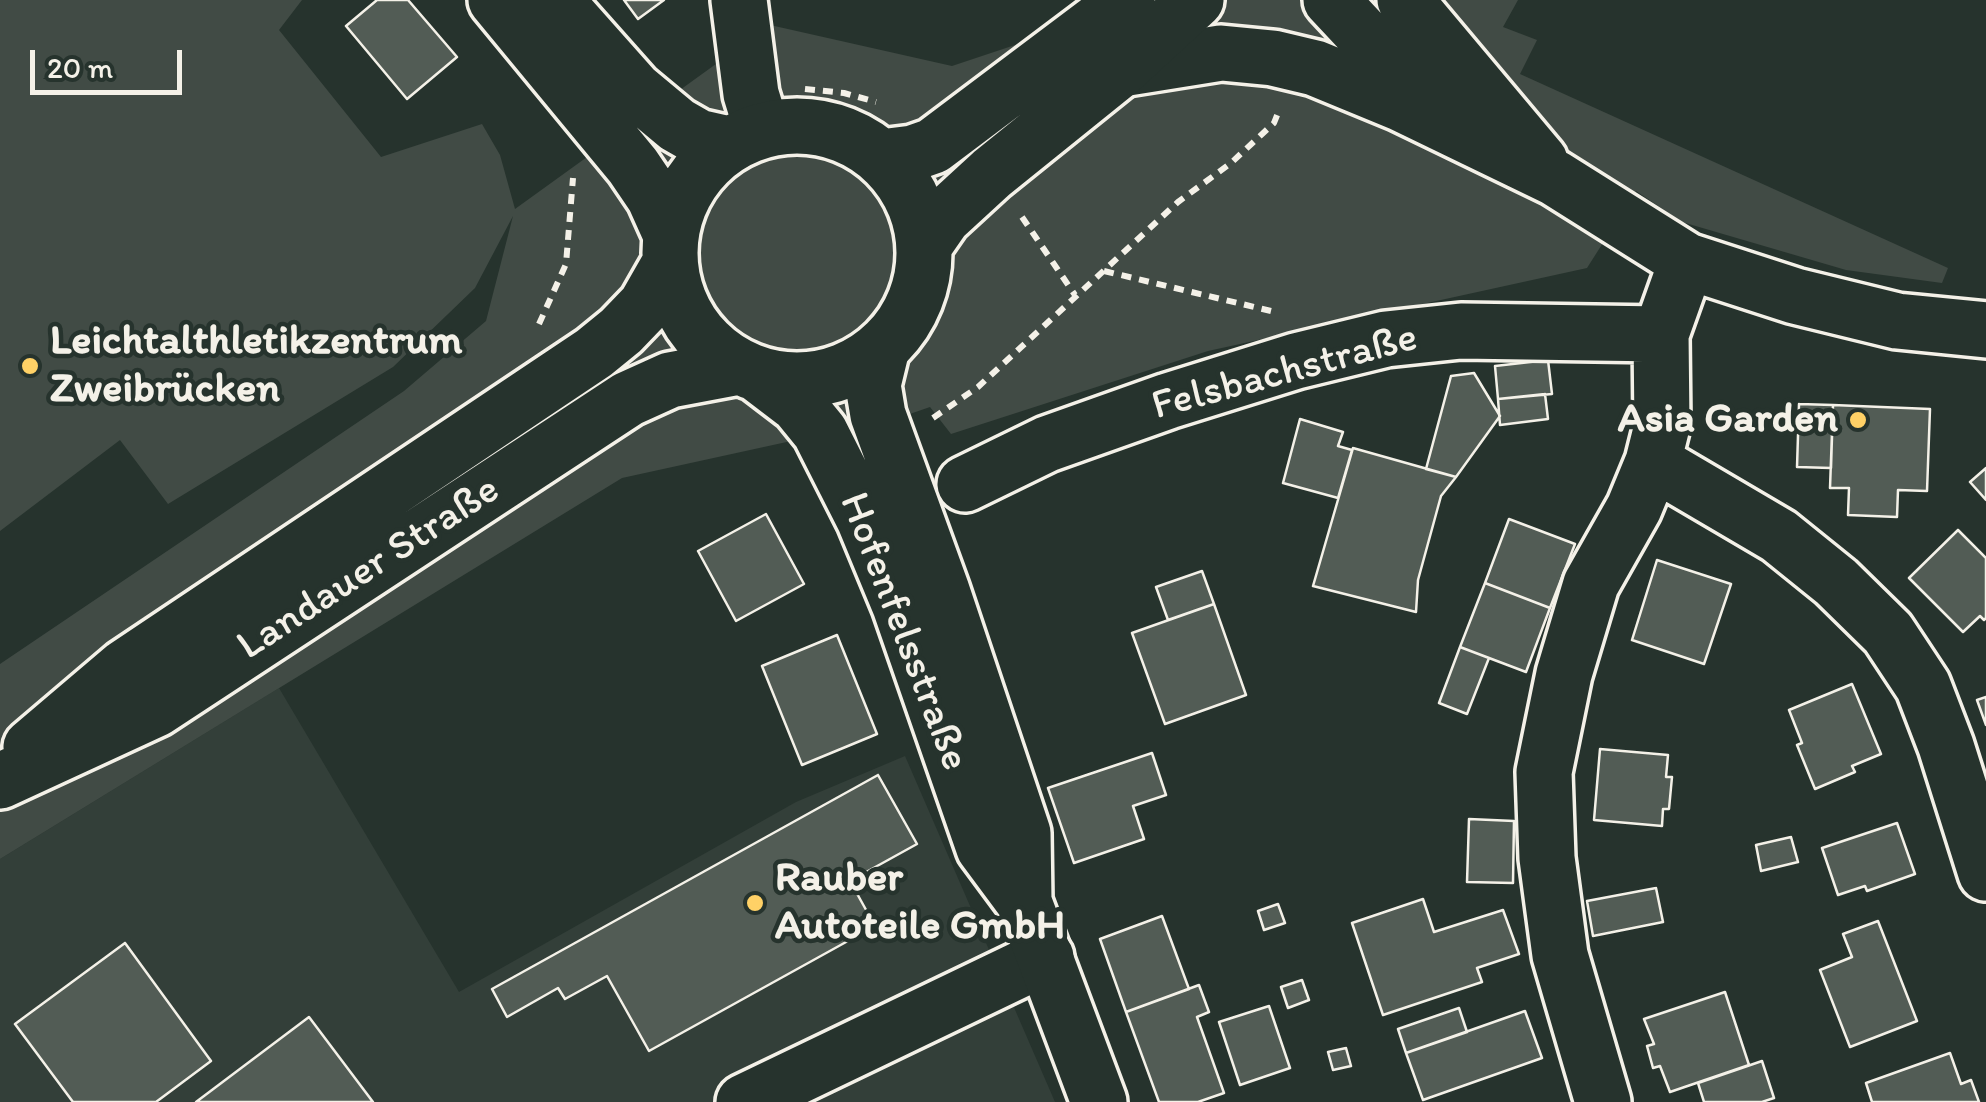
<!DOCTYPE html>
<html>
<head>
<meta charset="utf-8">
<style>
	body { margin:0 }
	#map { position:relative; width:1986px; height:1102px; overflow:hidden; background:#26332d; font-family:Itim,sans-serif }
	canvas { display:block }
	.scale { position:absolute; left:30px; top:50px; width:152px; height:45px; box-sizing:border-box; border:5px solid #f4f1e8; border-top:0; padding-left:12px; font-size:30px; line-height:35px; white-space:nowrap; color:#f4f1e8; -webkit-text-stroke:8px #26332d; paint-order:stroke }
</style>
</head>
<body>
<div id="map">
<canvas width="1986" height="1102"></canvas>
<div class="scale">20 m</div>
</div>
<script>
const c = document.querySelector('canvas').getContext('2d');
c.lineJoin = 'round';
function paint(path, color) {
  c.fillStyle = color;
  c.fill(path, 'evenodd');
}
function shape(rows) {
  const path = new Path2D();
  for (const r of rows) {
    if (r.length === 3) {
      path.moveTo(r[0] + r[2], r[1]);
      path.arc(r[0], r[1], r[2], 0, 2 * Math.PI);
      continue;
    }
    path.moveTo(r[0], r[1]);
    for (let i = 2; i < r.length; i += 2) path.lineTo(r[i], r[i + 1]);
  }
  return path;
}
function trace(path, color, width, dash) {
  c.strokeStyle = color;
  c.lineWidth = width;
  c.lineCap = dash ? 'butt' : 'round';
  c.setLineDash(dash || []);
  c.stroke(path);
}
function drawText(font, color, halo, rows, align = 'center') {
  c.font = font + ' Itim,sans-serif';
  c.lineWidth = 9;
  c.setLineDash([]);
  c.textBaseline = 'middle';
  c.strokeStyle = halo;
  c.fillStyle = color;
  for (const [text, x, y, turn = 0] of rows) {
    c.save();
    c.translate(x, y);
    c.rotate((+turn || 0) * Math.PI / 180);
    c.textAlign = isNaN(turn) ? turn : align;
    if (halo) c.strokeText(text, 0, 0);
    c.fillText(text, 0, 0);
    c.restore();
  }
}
paint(shape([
	[279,688,459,992,796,802,905,756,1055,1102,0,1102,0,859]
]), '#333f39');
paint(shape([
	[0,0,302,0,279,30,381,157,482,124,500,155,515,209,770,25,952,66,1024,42,1075,0,1518,0,1503,27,1537,40,1520,74,1948,268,1942,283,1846,270,1682,222,1636,191,1587,268,1208,351,951,434,930,407,901,417,622,478,0,859,0,664,404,391,486,321,513,216,475,288,393,367,168,504,120,440,0,531]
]), '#414b45');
const building = shape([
	[377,0,408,0,457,57,407,99,346,26,377,0],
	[624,0,664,0,638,19,624,0],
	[1548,360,1552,394,1498,399,1495,366,1548,360],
	[1474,373,1500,416,1456,477,1426,469,1451,376,1474,373],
	[1545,394,1548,419,1500,425,1498,399,1545,394],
	[1799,404,1833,405,1831,468,1797,467,1799,404],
	[1833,405,1930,409,1927,491,1898,490,1897,517,1848,515,1849,488,1830,488,1833,405],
	[1300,419,1343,432,1338,446,1352,450,1338,498,1283,483,1300,419],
	[1353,448,1456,477,1441,496,1418,580,1416,612,1313,586,1353,448],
	[1986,468,1986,500,1970,482,1986,468],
	[766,514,804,584,736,621,698,551,766,514],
	[1509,519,1575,544,1550,608,1485,583,1509,519],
	[1958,530,1986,558,1986,618,1984,620,1980,616,1963,632,1909,578,1958,530],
	[1657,560,1731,584,1704,664,1632,640,1657,560],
	[1202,571,1214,604,1168,620,1156,587,1202,571],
	[1485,583,1550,608,1526,672,1460,647,1485,583],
	[1214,604,1246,695,1165,724,1132,633,1214,604],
	[837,635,877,734,802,765,762,666,837,635],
	[1460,647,1489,658,1467,714,1439,703,1460,647],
	[1852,684,1881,754,1852,766,1855,772,1815,789,1797,745,1802,743,1789,710,1852,684],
	[1986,697,1986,725,1977,700,1986,697],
	[1600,749,1668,755,1666,777,1672,777,1669,809,1663,809,1662,826,1594,820,1600,749],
	[1152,753,1166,795,1133,806,1144,839,1074,863,1048,788,1152,753],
	[878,775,917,844,850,881,875,926,649,1051,607,976,565,999,558,988,507,1017,492,989,878,775],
	[1469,819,1514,821,1513,883,1467,882,1469,819],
	[1897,823,1915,874,1867,891,1865,886,1838,895,1822,848,1897,823],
	[1791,837,1798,862,1761,871,1756,845,1791,837],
	[1656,888,1663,922,1593,936,1587,901,1656,888],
	[1423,899,1434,932,1503,910,1519,954,1477,968,1482,982,1383,1015,1352,923,1423,899],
	[1278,904,1285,923,1264,930,1258,911,1278,904],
	[1162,916,1189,989,1126,1012,1100,939,1162,916],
	[1878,921,1917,1021,1850,1047,1820,970,1852,957,1843,934,1878,921],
	[125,943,211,1061,156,1102,73,1102,15,1024,125,943],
	[1302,980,1309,1000,1288,1008,1281,987,1302,980],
	[1199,985,1209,1012,1197,1017,1224,1093,1198,1102,1159,1102,1126,1012,1199,985],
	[1725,992,1749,1065,1670,1092,1660,1066,1653,1068,1647,1046,1654,1044,1644,1019,1725,992],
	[1269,1006,1290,1068,1240,1085,1219,1022,1269,1006],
	[1459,1008,1467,1032,1406,1053,1398,1029,1459,1008],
	[1525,1011,1542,1058,1423,1100,1406,1053,1525,1011],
	[309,1017,373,1102,196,1102,309,1017],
	[1346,1048,1351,1066,1333,1070,1328,1052,1346,1048],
	[1950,1053,1961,1084,1971,1080,1979,1102,1872,1102,1866,1083,1950,1053],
	[1762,1061,1774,1098,1762,1102,1704,1102,1698,1083,1762,1061]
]);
paint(building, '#525c55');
trace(building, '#f4f1e8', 2.5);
const minor = shape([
	[739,0,751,94,762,130],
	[1331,0,1431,107],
	[1405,0,1540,161],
	[1121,69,1221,53,1273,58,1315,68,1400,103,1555,178,1687,261,1795,296,1897,321,1986,330],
	[1653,462,1779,536,1836,582,1888,633,1923,686,1946,746,1986,873],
	[965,484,1047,444,1168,401,1296,361,1386,339,1461,331,1661,334],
	[744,1102,1046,957],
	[1603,1102,1560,955,1547,858,1544,772,1564,674,1591,584,1634,508,1653,462,1662,426,1661,334,1687,261]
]);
const major = shape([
	[496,0,633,166,654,197,671,235],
	[555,0,635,90,677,125,698,137,729,144],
	[797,253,127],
	[881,157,913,153,933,146,1127,0],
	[925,244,943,218,992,173,1121,69,1196,0],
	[882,348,873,385,878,415,942,591,1023,833,1024,902],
	[760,376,798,405,820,432,864,519,900,606,984,848,1024,902,1099,1102],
	[31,747,125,667,594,353,621,331,646,305,670,263],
	[0,781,156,709,628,399,670,380,739,367]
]);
trace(minor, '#f4f1e8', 62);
trace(major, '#f4f1e8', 62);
trace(shape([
	[805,89,844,93,876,102],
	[1022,217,1075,295],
	[1104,271,1271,311],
	[539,324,566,264,573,178],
	[933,418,978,387,1178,202,1231,163,1274,123,1278,113]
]), '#f4f1e8', 6, [10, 8]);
trace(minor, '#26332d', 55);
trace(major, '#26332d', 55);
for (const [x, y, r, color] of [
	[30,366,10,"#ffd166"],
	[1858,420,10,"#ffd166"],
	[755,903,10,"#ffd166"]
]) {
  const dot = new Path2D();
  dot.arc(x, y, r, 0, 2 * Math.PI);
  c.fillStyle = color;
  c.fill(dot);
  trace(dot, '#26332d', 4);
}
drawText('bold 42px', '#f4f1e8', '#26332d', [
	["Leichtalthletikzentrum",50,342],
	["Zweibrücken",50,390],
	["Asia Garden",1838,420,"right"],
	["Rauber",775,879],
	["Autoteile GmbH",775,927]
], 'left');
drawText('42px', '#f4f1e8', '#26332d', [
	["Felsbachstraße",1285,373,-15],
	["Landauer Straße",369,569,-33],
	["Hofenfelsstraße",903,632,69]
]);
</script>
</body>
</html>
